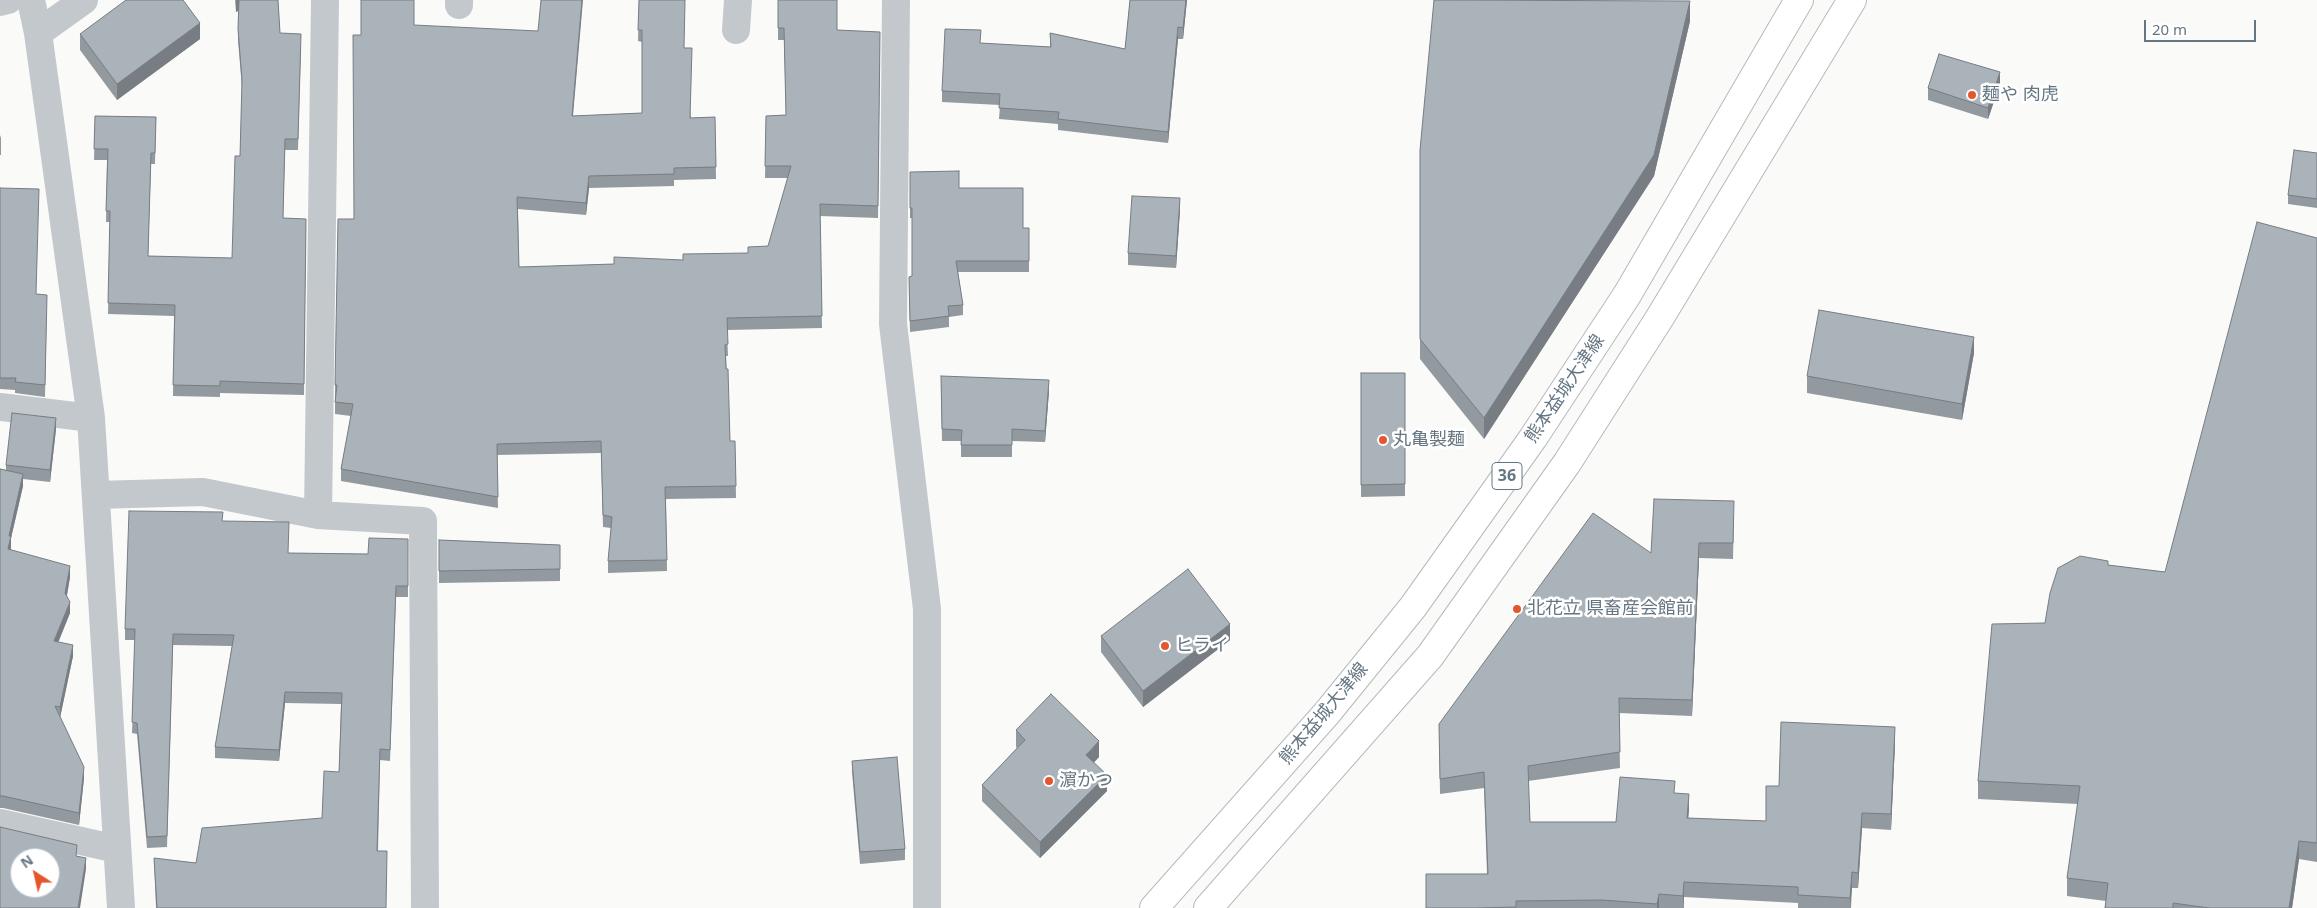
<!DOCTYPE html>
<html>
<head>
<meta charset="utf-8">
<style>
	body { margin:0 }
	#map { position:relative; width:2317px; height:908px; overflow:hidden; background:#fafaf8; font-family:"Noto Sans",sans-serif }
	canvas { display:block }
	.north { position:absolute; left:10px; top:848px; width:50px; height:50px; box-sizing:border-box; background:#fff; border:1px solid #c1c8cd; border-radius:50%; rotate:325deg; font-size:14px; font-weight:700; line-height:20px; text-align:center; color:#657683 }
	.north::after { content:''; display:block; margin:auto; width:18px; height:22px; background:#e4572e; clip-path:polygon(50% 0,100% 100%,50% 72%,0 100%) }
	.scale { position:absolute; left:2144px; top:20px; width:112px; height:22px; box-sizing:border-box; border:2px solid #657683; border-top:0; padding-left:6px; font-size:15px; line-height:18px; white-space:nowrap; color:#657683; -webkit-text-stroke:4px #fff; paint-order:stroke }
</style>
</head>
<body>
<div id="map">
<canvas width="2317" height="908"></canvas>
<div class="north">N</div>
<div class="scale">20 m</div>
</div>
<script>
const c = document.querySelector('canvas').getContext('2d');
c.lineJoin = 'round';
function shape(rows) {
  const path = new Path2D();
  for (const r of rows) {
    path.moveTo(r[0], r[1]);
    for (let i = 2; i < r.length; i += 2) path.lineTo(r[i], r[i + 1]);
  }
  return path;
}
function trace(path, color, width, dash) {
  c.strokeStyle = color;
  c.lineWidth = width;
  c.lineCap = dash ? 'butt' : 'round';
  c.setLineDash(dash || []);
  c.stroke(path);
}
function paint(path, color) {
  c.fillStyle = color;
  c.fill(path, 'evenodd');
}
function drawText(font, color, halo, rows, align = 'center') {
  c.font = font + ' "Noto Sans","Noto Sans JP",sans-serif';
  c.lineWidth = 5;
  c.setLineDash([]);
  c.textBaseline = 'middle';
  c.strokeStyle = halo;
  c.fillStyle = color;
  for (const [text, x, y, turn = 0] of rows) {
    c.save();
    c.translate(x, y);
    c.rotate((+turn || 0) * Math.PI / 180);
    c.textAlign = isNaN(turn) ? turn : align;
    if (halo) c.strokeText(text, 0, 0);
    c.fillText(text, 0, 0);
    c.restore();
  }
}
const primary = shape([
	[1154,908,1327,713,1413,607,1533,438,1627,295,1799,0],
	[1208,908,1430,656,1567,463,1659,319,1852,0]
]);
trace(primary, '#b5babe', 30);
trace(shape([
	[31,0,38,33,91,418,121,908],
	[459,0,459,5],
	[896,0,893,324,927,609,927,908],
	[0,2,8,0],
	[736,30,738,0],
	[38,33,84,0],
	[0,407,91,418],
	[96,495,203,492,318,515,423,521,425,908],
	[318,515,325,0],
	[0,823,117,849]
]), '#c3c8cc', 28);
trace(primary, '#fff', 28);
paint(shape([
	[235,0,278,0,280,33,301,45,298,150,285,150,283,218,306,219,304,395,220,393,220,397,173,396,174,316,108,314,110,222,106,222,107,160,94,160,95,116,156,117,155,164,151,164,148,256,232,258,240,156,242,88,238,40,238,11,236,12],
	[639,0,684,48,691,118,715,117,716,179,674,180,674,186,589,188,586,215,518,209,519,267,614,264,683,260,748,253,768,246,788,178,765,178,766,116,786,115,784,40,778,40,778,0,837,30,880,32,878,218,820,216,822,328,727,330,728,356,726,356,730,441,735,441,736,498,666,499,667,571,608,573,608,561,611,528,603,527,601,453,497,455,498,508,341,481,341,469,351,416,335,414,335,385,354,219,361,35,414,25,573,116,642,113,642,42,638,41],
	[1130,0,1187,0,1183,39,1178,39,1168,143,1058,130,1058,124,999,119,1000,105,942,102,942,91,981,43,1050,47,1050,33,1125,49],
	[1690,21,1654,176,1484,439,1420,359,1420,150],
	[80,34,200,39,117,100,80,50],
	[2000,84,1988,119,1928,100,1928,88],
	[0,135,1,138,1,155,0,155],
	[2317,153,2317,208,2288,204,2288,195],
	[910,172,959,188,1023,228,1029,228,1029,272,958,272,963,305,963,315,949,317,949,327,910,332,909,287,912,276,912,218,910,218],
	[0,188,36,294,47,295,45,397,15,393,15,390,0,389],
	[1180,210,1176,268,1128,265,1128,253],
	[2317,238,2317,862,2299,859,2292,908,2105,908,2106,901,2067,896,2067,878,2078,804,1978,799,1978,781,2045,623,2108,565,2165,572],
	[1974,353,1962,420,1807,393,1807,376],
	[1361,373,1405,373,1405,496,1361,497],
	[941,376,1049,391,1045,442,1012,441,1012,457,961,457,961,441,942,441],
	[56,429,50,482,23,479,23,486,11,538,10,549,70,577,67,596,70,613,58,642,73,656,60,717,84,778,79,825,3,808,0,808,0,469,6,470,6,465],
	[1734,516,1733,559,1699,558,1692,716,1619,713,1620,768,1528,781,1530,822,1616,822,1675,793,1689,809,1688,818,1766,821,1779,786,1895,743,1891,830,1862,828,1858,888,1852,888,1851,908,1798,908,1798,903,1684,897,1684,908,1426,908,1487,874,1484,788,1440,794,1439,724,1651,553],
	[223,521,288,553,368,554,408,539,408,597,396,597,390,761,380,760,378,851,386,908,156,908,154,858,196,863,322,818,339,772,341,704,285,703,279,761,215,758,215,747,232,646,173,645,167,847,147,848,137,734,132,733,135,640,125,640,125,629],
	[439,540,560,545,560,581,439,583],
	[1101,636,1230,640,1143,707,1101,652],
	[1016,730,1099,757,1094,762,1107,791,1040,858,982,801,982,785,1017,748,1016,747],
	[852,761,905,849,905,860,860,864,852,772]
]), '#929a9f');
paint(shape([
	[237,0,239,0,239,10,236,12,236,1],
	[582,0,583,0,572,127,572,116],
	[1186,0,1187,0,1183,39,1183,28],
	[1690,1,1690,21,1654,176,1484,439,1484,418],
	[200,23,200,39,117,100,117,84],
	[1178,27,1178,39,1168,143,1168,132],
	[2000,72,2000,84,1988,119,1988,108],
	[589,176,589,188,586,215,586,203],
	[1180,198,1180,210,1176,268,1176,256],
	[1974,337,1974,353,1962,420,1962,404],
	[1049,380,1049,391,1045,442,1045,431],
	[56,418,56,429,50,482,50,470],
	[23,474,23,486,11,538,11,548,8,560,9,536],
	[1699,543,1699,558,1692,716,1692,700],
	[70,566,70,577,65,605,65,593],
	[70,602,70,613,54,653,54,641],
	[1230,624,1230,640,1143,707,1143,691],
	[73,645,73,656,60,718,60,707],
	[285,692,285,703,279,761,279,750],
	[1895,727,1895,743,1891,830,1891,814],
	[1099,741,1099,757,1086,771,1086,755],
	[84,767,84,778,79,825,79,813],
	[1107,775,1107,791,1040,858,1040,842],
	[1689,794,1689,809,1687,833,1687,818],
	[1862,813,1862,828,1858,888,1858,873],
	[2299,841,2299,859,2292,908,2289,908],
	[86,858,86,869,80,908,78,908],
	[1852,872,1852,888,1850,908,1850,898],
	[1684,882,1684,897,1683,908,1683,896],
	[1659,894,1659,908,1657,908,1657,904]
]), '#777d82');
const building = shape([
	[126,0,183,0,200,23,117,84,80,34,126,0],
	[239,0,278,0,280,33,301,34,298,139,285,139,283,218,306,219,304,384,220,381,220,386,173,385,175,305,108,303,110,211,106,211,108,149,94,149,95,116,156,117,155,153,151,153,148,256,232,258,235,156,240,156,242,80,238,29,239,0],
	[361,0,414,0,414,25,538,31,541,0,582,0,572,116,642,113,642,30,638,30,639,0,685,0,684,48,692,48,690,118,715,117,716,167,674,168,674,174,589,176,586,203,517,197,519,267,614,264,614,257,683,260,683,254,748,253,748,247,768,246,791,166,765,166,766,116,786,115,784,28,778,28,778,0,837,0,837,30,880,32,878,206,820,204,822,316,727,318,728,344,725,345,726,369,728,369,730,441,735,441,736,486,665,487,667,560,608,561,612,517,603,515,601,441,497,444,498,497,341,469,353,404,335,402,337,385,335,385,338,219,354,219,353,35,361,35,361,0],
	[1130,0,1186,0,1183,28,1178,27,1168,132,1058,119,1059,112,999,108,1000,94,942,91,945,29,981,30,980,43,1051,47,1050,33,1125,49,1130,0],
	[1434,0,1690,1,1654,155,1484,418,1420,339,1420,150,1434,0],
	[1939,54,2000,72,1988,108,1928,88,1939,54],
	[2294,150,2317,153,2317,199,2288,195,2294,150],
	[959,171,959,188,1023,188,1023,228,1029,228,1029,261,956,261,963,305,948,306,949,316,910,321,909,277,912,276,912,208,910,208,910,172,959,171],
	[0,188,39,189,36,294,47,295,45,385,15,382,16,378,0,378,0,188],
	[1132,196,1180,198,1176,256,1128,253,1132,196],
	[2257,222,2317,238,2317,843,2299,841,2289,908,2209,908,2173,903,2173,908,2105,908,2108,883,2067,878,2080,786,1978,781,1992,624,2045,623,2050,593,2058,568,2080,556,2108,561,2108,565,2165,572,2257,222],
	[1819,310,1974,337,1962,404,1807,376,1819,310],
	[1361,373,1405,373,1405,484,1361,485,1361,373],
	[941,376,1049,380,1045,431,1012,429,1012,445,961,445,962,430,942,429,941,376],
	[12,413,56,418,50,470,6,465,12,413],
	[0,469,23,474,9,536,11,536,8,549,70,566,65,593,70,602,54,641,73,645,60,707,55,706,84,767,79,813,3,796,0,796,0,469],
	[1654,499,1734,501,1733,543,1699,543,1692,700,1619,698,1620,752,1528,766,1530,822,1616,822,1620,777,1675,781,1674,793,1689,794,1687,818,1766,821,1766,786,1779,786,1781,722,1895,727,1891,814,1862,813,1858,873,1852,872,1850,898,1798,895,1798,887,1684,882,1683,896,1659,894,1657,904,1602,900,1516,901,1516,907,1476,908,1426,908,1426,874,1488,874,1484,772,1440,779,1439,724,1593,513,1651,553,1654,499],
	[129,511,223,512,222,521,289,522,288,553,368,554,369,538,408,539,408,586,396,586,390,750,380,749,377,851,387,851,386,908,157,908,154,858,196,863,202,828,322,818,324,771,339,772,342,693,285,692,279,750,215,747,234,635,173,634,167,836,147,837,137,723,132,722,135,629,125,629,129,511],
	[439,540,560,545,560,569,439,571,439,540],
	[1188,569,1230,624,1143,691,1101,636,1188,569],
	[1051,694,1099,741,1086,755,1107,775,1040,842,982,785,1025,740,1016,730,1051,694],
	[897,757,905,849,860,852,852,761,897,757],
	[0,827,77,845,76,856,86,858,78,908,0,908,0,827],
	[20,858,50,858,50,888,20,888,20,858]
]);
paint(building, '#aab3b9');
trace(building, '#777d82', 1);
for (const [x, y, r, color] of [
	[1972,95,5,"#e4572e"],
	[1383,440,5,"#e4572e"],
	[1517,609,5,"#e4572e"],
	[1165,646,5,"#e4572e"],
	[1049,781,5,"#e4572e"]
]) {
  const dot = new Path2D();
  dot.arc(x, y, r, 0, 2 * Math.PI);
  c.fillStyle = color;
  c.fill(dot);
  trace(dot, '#fff', 2);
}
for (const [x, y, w] of [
	[1507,476,30]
]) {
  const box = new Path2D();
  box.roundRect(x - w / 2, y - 13.5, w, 27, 4);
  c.fillStyle = '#fff';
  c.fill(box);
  trace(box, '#657683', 1);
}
drawText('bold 16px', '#657683', null, [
	["36",1507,476]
]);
drawText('18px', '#657683', '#fff', [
	["麺や 肉虎",1982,95],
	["丸亀製麺",1393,440],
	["北花立 県畜産会館前",1527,609],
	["ヒライ",1175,646],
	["濵かつ",1059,781]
], 'left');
drawText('18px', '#657683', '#fff', [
	["熊本益城大津線",1565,389,-56],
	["熊本益城大津線",1324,714,-50]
]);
</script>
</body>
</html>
